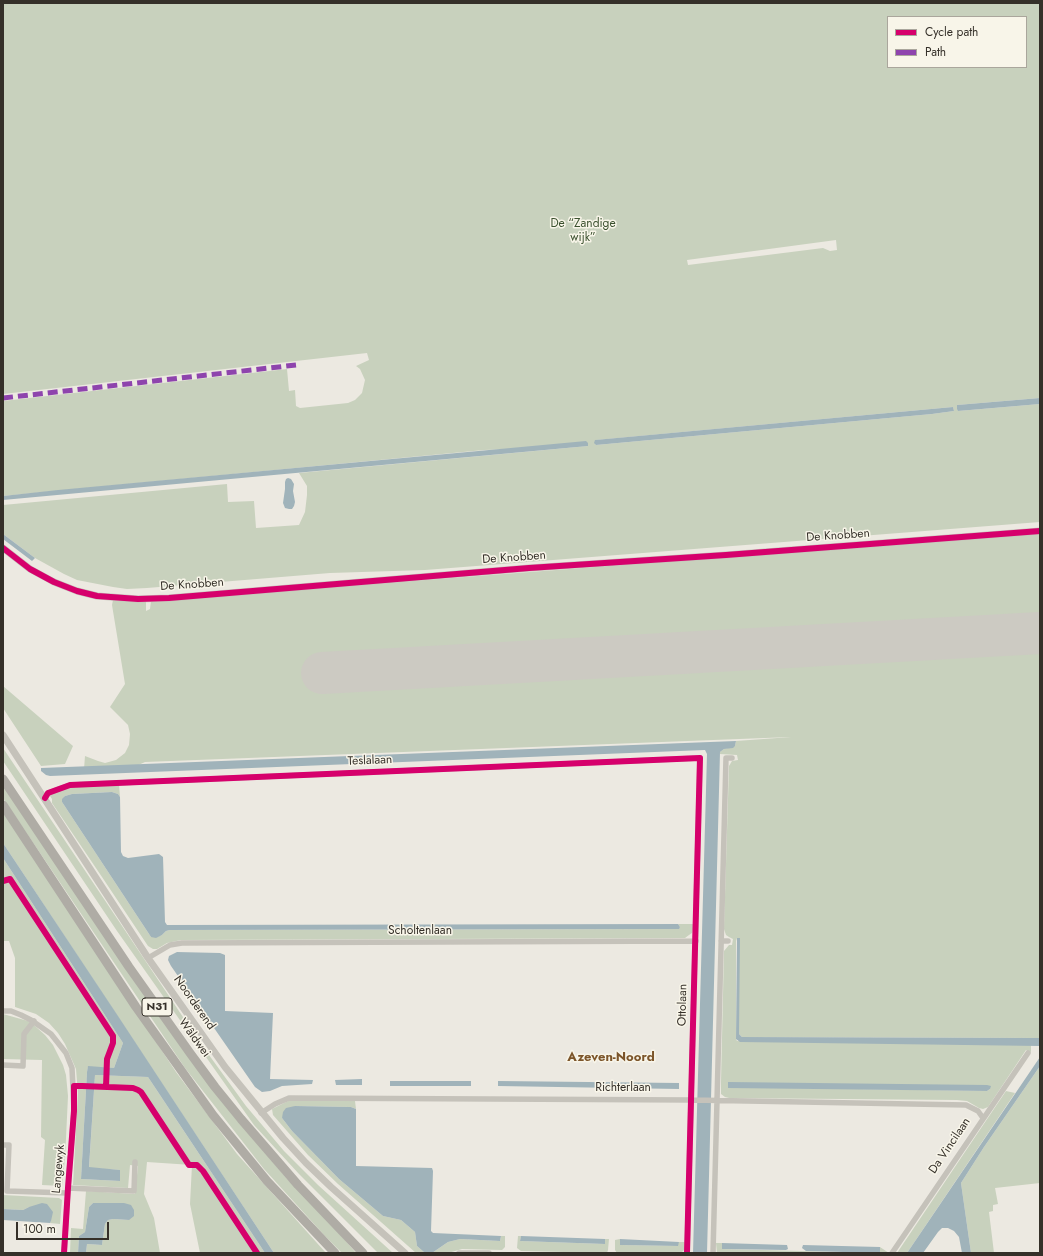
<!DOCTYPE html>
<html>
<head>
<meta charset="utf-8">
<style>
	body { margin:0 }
	#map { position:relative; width:1043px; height:1256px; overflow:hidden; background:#ece9e1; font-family:Jost,sans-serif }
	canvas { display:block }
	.frame { position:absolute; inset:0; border:4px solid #353029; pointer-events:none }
	.legend { position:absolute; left:887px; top:16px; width:140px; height:52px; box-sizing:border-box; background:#f8f5e9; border:1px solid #aaa69c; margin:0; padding:5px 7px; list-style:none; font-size:12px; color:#353029 }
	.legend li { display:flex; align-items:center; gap:8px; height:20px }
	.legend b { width:20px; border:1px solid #aaa69c }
	.scale { position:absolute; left:16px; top:1222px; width:93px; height:18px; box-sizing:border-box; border:2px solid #353029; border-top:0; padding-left:5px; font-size:12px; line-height:14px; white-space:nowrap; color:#353029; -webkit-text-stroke:3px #f8f5e9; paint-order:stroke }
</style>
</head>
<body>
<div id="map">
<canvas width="1043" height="1256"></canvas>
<div class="frame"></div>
<ul class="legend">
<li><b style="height:5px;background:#d6006c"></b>Cycle path</li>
<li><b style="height:5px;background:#8e44ad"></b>Path</li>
</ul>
<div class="scale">100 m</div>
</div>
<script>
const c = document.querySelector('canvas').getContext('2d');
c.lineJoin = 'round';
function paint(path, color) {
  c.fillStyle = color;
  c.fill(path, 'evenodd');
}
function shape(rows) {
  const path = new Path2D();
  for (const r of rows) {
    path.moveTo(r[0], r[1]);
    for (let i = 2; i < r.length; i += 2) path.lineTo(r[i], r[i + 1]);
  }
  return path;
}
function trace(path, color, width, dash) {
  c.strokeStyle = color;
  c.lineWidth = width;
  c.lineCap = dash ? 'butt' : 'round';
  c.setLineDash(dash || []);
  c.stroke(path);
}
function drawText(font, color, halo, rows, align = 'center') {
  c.font = font + ' Jost,sans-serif';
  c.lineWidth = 3;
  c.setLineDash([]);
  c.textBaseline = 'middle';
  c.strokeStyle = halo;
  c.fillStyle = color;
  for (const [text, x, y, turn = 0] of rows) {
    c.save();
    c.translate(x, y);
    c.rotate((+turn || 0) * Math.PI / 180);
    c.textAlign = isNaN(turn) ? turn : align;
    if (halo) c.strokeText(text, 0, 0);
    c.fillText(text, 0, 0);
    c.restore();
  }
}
paint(shape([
	[3,3,1040,3,1040,398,957,405,958,411,1040,404,1040,522,425,570,330,573,147,588,127,589,113,587,77,580,64,574,35,558,3,534,3,505,227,484,228,502,254,501,256,528,299,525,305,512,307,495,307,486,299,473,588,446,484,450,3,496,3,401,287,369,289,391,295,390,296,406,300,408,348,403,355,400,362,393,365,380,360,369,356,366,369,360,367,353,3,394],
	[888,17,1026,17,1026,67,888,67],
	[836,240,837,250,830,251,823,248,688,265,687,260],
	[953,407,954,411,932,414,596,445,595,443,596,440],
	[1040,533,1040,618,321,660,323,686,1040,645,1040,1038,742,1037,739,1034,737,938,736,941,736,1039,737,1041,1031,1045,1031,1052,1026,1050,988,1107,983,1109,979,1108,967,1101,957,1100,729,1098,725,1097,721,1094,721,1082,724,951,729,945,732,945,733,939,729,937,726,935,724,929,729,766,732,761,738,760,737,755,720,754,720,752,724,749,735,746,736,741,791,737,145,762,134,767,84,769,85,756,98,761,105,763,116,760,125,753,129,745,130,734,128,725,110,707,125,684,112,605,113,600,146,601,146,611,150,609,151,601],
	[728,1087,990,1089,987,1091],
	[3,686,73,746,65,764,41,766,3,708],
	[3,748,201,1044,246,1106,284,1151,318,1185,393,1253,378,1253,299,1174,254,1125,117,931,3,761],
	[3,785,237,1119,287,1179,332,1225,356,1253,342,1253,325,1236,264,1169,185,1068,3,798],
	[119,785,120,797,118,794,112,792,72,794,65,796,62,802,151,937,156,937,162,935,166,931,170,930,678,929,680,927,678,924,693,924,693,929,692,933,689,935,685,938,679,938,181,940,167,943,157,949,153,949,148,946,102,877,52,803,52,799,48,793,73,787],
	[3,811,176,1072,237,1154,326,1253,274,1253,3,843],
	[3,858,123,1043,114,1068,88,1067,87,1072,81,1179,120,1181,120,1170,89,1168,95,1075,148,1077,265,1253,200,1253,190,1204,192,1165,147,1162,144,1194,154,1218,160,1253,86,1253,87,1244,102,1245,105,1224,108,1220,113,1219,129,1220,124,1203,93,1203,89,1207,85,1232,79,1236,78,1253,70,1253,71,1228,83,1229,86,1191,135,1194,138,1166,130,1165,128,1188,73,1185,78,1093,76,1069,65,1044,58,1033,49,1023,36,1014,15,1007,15,958,9,941,3,941],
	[3,1014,28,1021,35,1026,45,1035,53,1045,63,1065,66,1075,68,1096,65,1159,62,1186,42,1185,45,1140,41,1137,42,1060,3,1059],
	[1040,1066,1040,1183,995,1188,998,1204,993,1205,993,1211,989,1212,994,1253,971,1253,961,1183,984,1147],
	[1006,1091,1015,1093,907,1253,897,1253],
	[288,1101,355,1101,356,1109,351,1107,295,1106,282,1118,292,1131,339,1179,383,1216,401,1220,415,1232,417,1246,425,1253,416,1253,338,1184,308,1155,273,1115,272,1109],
	[3,1195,59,1198,62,1200,60,1224,50,1223,51,1221,29,1207,23,1210,3,1209],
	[501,1236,505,1236,505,1247,502,1250,462,1249,448,1253,432,1253,448,1242,460,1239,500,1241],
	[518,1236,521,1236,520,1241,605,1244,605,1239,609,1239,608,1250,607,1253,521,1251,517,1248],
	[620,1239,621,1245,677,1246,679,1242,685,1242,685,1249,681,1253,617,1253,615,1250,615,1240],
	[716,1243,722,1243,722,1249,880,1253,880,1247,889,1253,717,1253]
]), '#c8d1bd');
paint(shape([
	[1040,398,1040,404,958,411,957,409,957,405],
	[953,407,954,411,932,414,596,445,594,443,595,440],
	[586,441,588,443,588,446,3,500,3,496,58,490],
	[288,478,291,479,294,484,293,491,295,502,294,506,292,509,289,509,285,508,283,503,285,489,285,482,286,479],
	[3,534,35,558,32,561,3,539],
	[736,741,735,746,733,748,724,749,720,752,707,1253,693,1253,707,754,705,750,50,776,46,775,41,771,41,768],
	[112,792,118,794,120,797,121,852,123,856,128,858,159,854,163,857,165,922,167,925,678,924,680,927,679,929,170,930,166,931,162,935,156,938,151,937,62,802,62,799,65,796,72,794],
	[3,843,118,1016,274,1253,265,1253,148,1077,95,1075,89,1167,120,1170,120,1181,81,1179,87,1072,88,1066,114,1068,123,1043,3,858],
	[737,938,740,938,739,1034,742,1037,1040,1038,1040,1046,740,1042,736,1039],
	[177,952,220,953,225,955,225,1011,273,1013,270,1079,313,1080,312,1084,282,1086,270,1091,262,1092,255,1087,171,966,168,960,169,956],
	[1040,1057,1040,1066,984,1147,961,1183,971,1253,962,1253,959,1237,954,1231,948,1228,942,1228,938,1232,923,1253,907,1253],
	[362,1079,362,1085,336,1085,335,1080],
	[390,1081,471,1081,471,1086,390,1086],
	[498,1081,679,1083,679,1089,498,1086],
	[728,1082,987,1085,991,1086,990,1089,987,1091,728,1088],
	[295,1106,351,1107,356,1109,356,1166,432,1168,433,1171,431,1231,433,1233,501,1236,500,1241,460,1239,448,1242,432,1253,425,1253,417,1246,415,1232,401,1220,383,1216,339,1179,292,1131,282,1118,283,1112,286,1108],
	[42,1203,47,1204,53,1212,51,1221,50,1223,3,1220,3,1209,23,1210,29,1207],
	[93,1203,124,1203,131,1205,134,1210,134,1216,129,1220,113,1219,108,1220,105,1224,102,1245,87,1244,86,1253,78,1253,79,1236,85,1232,89,1207],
	[521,1236,605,1239,605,1244,520,1241],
	[620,1239,679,1242,678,1246,620,1245],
	[722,1243,787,1245,788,1249,786,1250,722,1249],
	[803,1245,880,1247,880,1253,806,1251,802,1248]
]), '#a0b3ba');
trace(shape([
	[322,673,1040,633]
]), '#cccac2', 42);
trace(shape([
	[45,798,48,793,70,785,700,758,687,1253],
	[721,941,728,941],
	[148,958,170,945,182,943,696,941],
	[3,1011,11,1011,21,1015,31,1020,51,1034,66,1053,72,1068,74,1111,68,1188,64,1253],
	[3,1065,23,1066,24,1034,34,1021],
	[261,1113,275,1104,289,1098,692,1100,966,1105,978,1111,983,1118],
	[3,1145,9,1145,7,1191,67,1193],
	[68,1188,134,1191,135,1162],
	[459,1253,489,1253],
	[713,1253,726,758,732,758],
	[892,1253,1028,1053]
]), '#c5c2ba', 5.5);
trace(shape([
	[3,548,30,569,54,582,77,591,97,596,138,599,169,598,529,568,726,555,1040,531],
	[3,735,148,958,225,1067,283,1138,306,1163,331,1187,405,1253]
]), '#c5c2ba', 7);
trace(shape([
	[3,779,129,967,190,1053,215,1087,241,1119,298,1185,363,1253],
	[3,805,136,1007,213,1115,267,1181,335,1253]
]), '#afaca5', 9);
trace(shape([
	[3,398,296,365]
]), '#8e44ad', 5, [10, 5]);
trace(shape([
	[3,548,30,569,54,582,77,591,97,596,138,599,169,598,529,568,726,555,1040,531],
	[45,798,48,793,70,785,700,758,687,1253],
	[3,881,10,879,113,1036,113,1043,107,1059,106,1087],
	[64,1253,68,1188,74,1111,74,1086,82,1086,133,1088,138,1090,141,1092,189,1165,197,1165,203,1171,257,1253]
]), '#d6006c', 6);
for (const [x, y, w] of [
	[157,1007,30]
]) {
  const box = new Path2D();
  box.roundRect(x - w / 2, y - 9, w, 18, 3);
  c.fillStyle = '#f8f5e9';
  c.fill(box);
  trace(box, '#353029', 1);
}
drawText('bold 11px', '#353029', null, [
	["N31",157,1007]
]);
drawText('12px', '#3b512f', '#f8f5e9', [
	["De “Zandige",583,224],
	["wijk”",583,238]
]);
drawText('12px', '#353029', '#f8f5e9', [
	["De Knobben",838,536,-4],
	["De Knobben",514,558,-4],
	["De Knobben",192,585,-4],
	["Teslalaan",370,761,-2],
	["Scholtenlaan",420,931],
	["Noorderend",194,1003,55],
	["Ottolaan",683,1005,-89],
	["Wâldwei",194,1038,54],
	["Richterlaan",623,1088],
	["Da Vincilaan",950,1146,-56],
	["Langewyk",59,1169,-85]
]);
drawText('bold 13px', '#7c552a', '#f8f5e9', [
	["Azeven-Noord",611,1058]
]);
</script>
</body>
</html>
